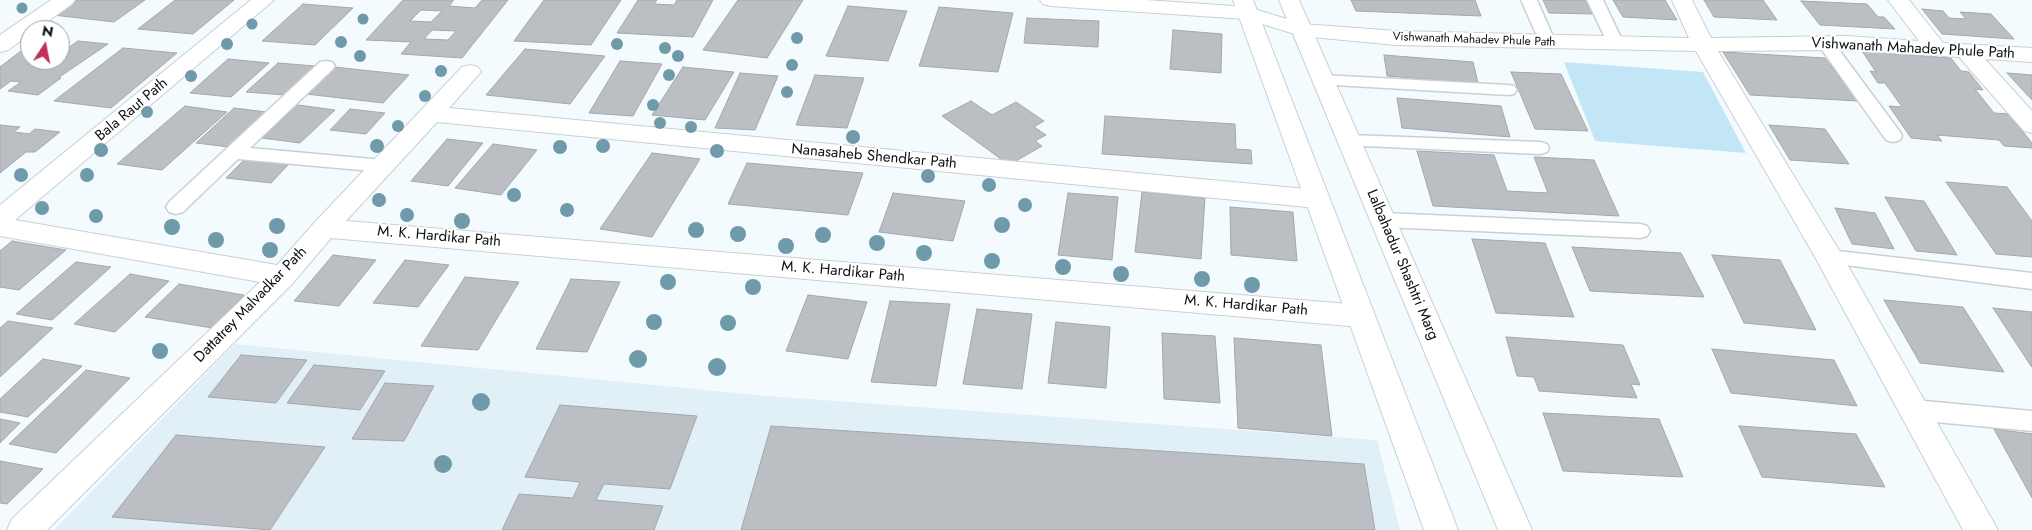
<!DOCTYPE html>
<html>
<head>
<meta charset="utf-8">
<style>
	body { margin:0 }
	#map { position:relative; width:2032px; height:530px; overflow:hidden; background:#f4fbff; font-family:Jost,sans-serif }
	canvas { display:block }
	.north { position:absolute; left:20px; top:20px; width:50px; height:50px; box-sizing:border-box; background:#fff; border:1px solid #9e9f9f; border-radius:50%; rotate:11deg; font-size:14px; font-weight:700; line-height:20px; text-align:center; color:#0c0e0f }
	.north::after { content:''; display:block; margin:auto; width:18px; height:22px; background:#c0315c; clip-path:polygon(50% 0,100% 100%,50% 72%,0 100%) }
</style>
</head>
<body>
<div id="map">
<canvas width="2032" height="530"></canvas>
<div class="north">N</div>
</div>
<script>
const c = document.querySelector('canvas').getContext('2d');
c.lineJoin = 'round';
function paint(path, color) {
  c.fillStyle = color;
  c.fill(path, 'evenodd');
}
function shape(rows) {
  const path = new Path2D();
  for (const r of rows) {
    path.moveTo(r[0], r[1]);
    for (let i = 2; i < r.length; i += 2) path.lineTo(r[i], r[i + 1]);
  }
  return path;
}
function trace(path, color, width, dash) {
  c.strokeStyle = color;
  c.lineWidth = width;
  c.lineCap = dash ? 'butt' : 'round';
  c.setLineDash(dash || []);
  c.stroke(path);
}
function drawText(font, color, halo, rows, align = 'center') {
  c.font = font + ' Jost,sans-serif';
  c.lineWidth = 4;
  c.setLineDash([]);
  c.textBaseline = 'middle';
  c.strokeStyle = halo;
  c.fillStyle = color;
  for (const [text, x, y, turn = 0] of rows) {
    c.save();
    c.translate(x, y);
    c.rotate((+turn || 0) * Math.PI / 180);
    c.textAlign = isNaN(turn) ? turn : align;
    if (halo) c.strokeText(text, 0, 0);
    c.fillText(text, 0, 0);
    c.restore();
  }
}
paint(shape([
	[235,344,767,396,1377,440,1400,530,54,530]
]), '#e1f0f7');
paint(shape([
	[1564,62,1703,72,1746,153,1595,141]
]), '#c3e6f7');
const building = shape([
	[75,0,145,0,114,22,53,15,75,0],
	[175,0,234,0,193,34,138,29,175,0],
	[403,0,454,0,449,6,475,8,482,0,508,0,462,58,401,54,411,42,366,40,403,0],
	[421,10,442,11,431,22,410,21,421,10],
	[432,30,456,31,448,40,424,39,432,30],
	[544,0,621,0,591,45,514,41,544,0],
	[638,0,657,0,654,4,674,5,677,0,713,0,693,37,617,33,638,0],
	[738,0,803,0,767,58,703,50,738,0],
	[1351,0,1475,0,1481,16,1356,11,1351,0],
	[1543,0,1585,0,1593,14,1549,13,1543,0],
	[1613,0,1665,0,1677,20,1623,17,1613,0],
	[1704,0,1763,0,1777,20,1714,17,1704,0],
	[1801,1,1867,4,1878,17,1884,17,1895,29,1820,25,1801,1],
	[303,4,353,8,315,45,262,41,303,4],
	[848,6,907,11,888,61,826,56,848,6],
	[939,7,1013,13,998,72,919,66,939,7],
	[1922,9,1943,11,1949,18,1966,19,1960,12,1991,14,2014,39,1942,34,1922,9],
	[1027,18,1099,21,1098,47,1024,43,1027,18],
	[1173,30,1222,34,1221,73,1170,69,1173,30],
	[78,41,108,44,58,78,61,78,38,95,8,91,21,82,11,81,0,89,0,67,30,44,30,60,60,60,60,49,65,50,78,41],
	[123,48,177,53,111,108,54,101,123,48],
	[525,49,605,56,570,104,486,95,525,49],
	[1862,51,1951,58,1961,71,1969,72,1983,90,1975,89,1994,113,2009,114,2032,143,2032,148,2004,146,1999,140,1937,135,1942,141,1911,138,1889,106,1902,107,1885,83,1878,83,1870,71,1876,72,1862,51],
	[1723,52,1825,58,1858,101,1750,95,1723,52],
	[1384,55,1473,62,1478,83,1387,76,1384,55],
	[228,59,269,63,231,97,190,93,228,59],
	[620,61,662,64,633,116,589,113,620,61],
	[278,63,315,66,285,95,246,92,278,63],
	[334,67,409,75,383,103,306,94,334,67],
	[683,67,734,72,705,120,652,115,683,67],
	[1511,72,1561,74,1588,131,1535,129,1511,72],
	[740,73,778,76,755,130,715,128,740,73],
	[2007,73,2032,75,2032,100,2007,73],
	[815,75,864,78,847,128,796,125,815,75],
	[1397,98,1501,106,1510,137,1402,128,1397,98],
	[971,101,992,115,1016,102,1044,121,1034,127,1046,135,1035,141,1042,146,1009,165,942,116,971,101],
	[298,105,335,110,300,143,262,138,298,105],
	[185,106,227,112,162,170,117,164,185,106],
	[234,108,275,113,237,148,196,143,234,108],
	[350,109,385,113,366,134,330,130,350,109],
	[1105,116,1235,124,1236,149,1251,150,1252,164,1102,154,1105,116],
	[0,125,20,127,14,132,29,134,35,129,60,132,35,152,26,152,0,173,0,125],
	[1769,125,1825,129,1849,164,1790,160,1769,125],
	[447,139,483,143,448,186,411,181,447,139],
	[493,144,537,150,501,195,455,188,493,144],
	[1417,151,1494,155,1507,191,1548,193,1534,157,1594,160,1619,216,1433,206,1417,151],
	[652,153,700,159,652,237,600,229,652,153],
	[245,159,288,165,271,183,226,178,245,159],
	[747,163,863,173,848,215,728,204,747,163],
	[1946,182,2007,187,2032,221,2032,257,1996,254,1946,182],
	[1142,192,1205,198,1201,259,1135,252,1142,192],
	[893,193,965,201,953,241,879,232,893,193],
	[1068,193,1118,197,1112,260,1058,255,1068,193],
	[1885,197,1924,201,1957,255,1916,251,1885,197],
	[1230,207,1293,212,1297,261,1231,255,1230,207],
	[1835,208,1875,213,1894,249,1852,244,1835,208],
	[1472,239,1545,243,1574,317,1496,313,1472,239],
	[12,241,66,250,19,290,0,287,0,251,12,241],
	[1572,247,1681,253,1704,297,1590,291,1572,247],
	[333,255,376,260,339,306,294,301,333,255],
	[1712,255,1780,260,1816,330,1744,323,1712,255],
	[405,260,449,265,418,307,373,303,405,260],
	[76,262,111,267,52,320,16,314,76,262],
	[130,274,169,281,115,332,74,324,130,274],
	[465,277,519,282,478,350,421,346,465,277],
	[571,279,620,282,587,352,536,349,571,279],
	[179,284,244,295,212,328,145,317,179,284],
	[808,295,867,302,848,359,786,351,808,295],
	[1884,300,1963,307,2004,372,1920,363,1884,300],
	[890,301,950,304,936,386,871,382,890,301],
	[1993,308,2032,312,2032,367,2031,366,1993,308],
	[977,309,1032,314,1022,389,963,384,977,309],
	[8,321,53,328,0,377,0,328,8,321],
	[1056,322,1110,327,1106,388,1048,383,1056,322],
	[1162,333,1215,336,1220,403,1164,399,1162,333],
	[1506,337,1623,345,1640,385,1631,384,1637,398,1539,391,1534,377,1517,376,1506,337],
	[1234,338,1321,345,1332,436,1238,428,1234,338],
	[1712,349,1834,360,1857,406,1731,393,1712,349],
	[241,355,307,360,276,403,208,397,241,355],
	[43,359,82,366,28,417,0,412,0,399,43,359],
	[314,365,385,371,360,410,287,403,314,365],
	[86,370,130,378,56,453,9,444,86,370],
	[385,383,434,386,404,441,352,439,385,383],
	[560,405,697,416,670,489,604,484,596,500,663,506,654,530,502,530,519,494,573,498,580,482,525,477,560,405],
	[1543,413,1659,419,1683,477,1563,471,1543,413],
	[0,419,20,423,0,443,0,419],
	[771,426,1364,464,1375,530,741,530,771,426],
	[1739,426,1856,434,1885,487,1762,477,1739,426],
	[1994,429,2032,434,2032,498,1994,429],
	[176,435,325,447,270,530,112,517,176,435],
	[0,461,43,469,7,504,0,503,0,461]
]);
paint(building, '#bbbfc4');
trace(building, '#a4a7ac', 1);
const lane = shape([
	[1521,0,1537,0,1555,41,1553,45,1541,45,1521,0],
	[1587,0,1603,0,1624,44,1622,48,1610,48,1587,0],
	[1825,38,1831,39,1900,132,1902,136,1900,140,1893,142,1886,140,1817,43,1819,39,1825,38],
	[326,61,332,62,335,66,332,70,250,148,383,160,390,162,393,166,390,170,383,172,238,159,183,212,176,214,169,212,166,207,169,202,320,62,326,61],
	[1323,75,1508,85,1514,86,1517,90,1514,94,1508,95,1317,84,1314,80,1317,76,1323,75],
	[1349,135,1540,142,1547,144,1549,148,1547,152,1540,154,1342,145,1340,141,1342,137,1349,135],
	[1383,213,1640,224,1647,226,1650,231,1647,236,1640,238,1383,227,1376,225,1373,220,1376,215,1383,213],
	[1829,250,2032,273,2032,289,1822,262,1818,257,1822,252,1829,250],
	[1914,400,2032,411,2032,431,1914,420,1905,417,1902,410,1905,403,1914,400]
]);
const street = shape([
	[51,0,75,0,72,4,36,30,30,30,30,34,8,50,0,52,0,35,51,0],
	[251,0,274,0,15,220,277,265,315,222,462,67,470,65,478,67,481,72,449,108,1317,190,1326,193,1330,199,1326,205,1317,208,437,122,346,221,1361,305,1371,308,1375,316,1371,324,1361,327,331,238,293,283,47,530,7,530,12,519,260,282,0,236,0,205,251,0],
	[1040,0,1146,0,1248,7,1303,24,1396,31,1689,38,1672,0,1692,0,1711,38,1847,36,1919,41,1888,0,1909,0,1943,43,2032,48,2032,62,1985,59,2032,111,2032,133,2024,131,1959,57,1847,50,1718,51,1843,257,1998,530,1963,530,1815,257,1696,51,1396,45,1301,36,1246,19,1050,6,1043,4,1040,0]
]);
const primary = shape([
	[1233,0,1253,0,1458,530,1424,530,1233,0],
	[1279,0,1299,0,1532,530,1498,530,1279,0]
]);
trace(lane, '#c9d0d3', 3);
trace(street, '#c9d0d3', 2);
trace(primary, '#c9d0d3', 2);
paint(lane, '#fff');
paint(street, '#fff');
paint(primary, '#fff');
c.fillStyle = '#6e9aaa';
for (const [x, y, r] of [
	[22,8,5.5],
	[363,19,5.5],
	[252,24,5.5],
	[797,38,6],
	[341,42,6],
	[227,44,6],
	[617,44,6],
	[665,48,6],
	[360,56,6],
	[678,56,6],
	[792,65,6],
	[441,71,6],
	[669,75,6],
	[191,76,6],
	[787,92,6],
	[425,96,6],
	[653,105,6],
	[147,112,6],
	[660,123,6],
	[398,126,6],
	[691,127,6],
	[853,137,7],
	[377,146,7],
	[603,146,7],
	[560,147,7],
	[101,150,7],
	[717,151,7],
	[21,175,7],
	[87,175,7],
	[928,176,7],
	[989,185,7],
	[514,195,7],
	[379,200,7],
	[1025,205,7],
	[42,208,7],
	[567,210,7],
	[407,215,7],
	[96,216,7],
	[462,221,8],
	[1002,225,8],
	[277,226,8],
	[172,227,8],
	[696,230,8],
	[738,234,8],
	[823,235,8],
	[216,240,8],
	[877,243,8],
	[786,246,8],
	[270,250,8],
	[924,253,8],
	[992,261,8],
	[1063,267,8],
	[1121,274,8],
	[1202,279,8],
	[668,282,8],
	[1252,285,8],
	[753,287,8],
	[654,322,8],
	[728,323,8],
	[160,351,8],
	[638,359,9],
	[717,367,9],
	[481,402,9],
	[443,464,9]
]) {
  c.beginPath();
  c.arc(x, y, r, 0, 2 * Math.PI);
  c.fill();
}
drawText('12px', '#0c0e0f', '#fff', [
	["Vishwanath Mahadev Phule Path",1474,40,2]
]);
drawText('15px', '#0c0e0f', '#fff', [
	["Vishwanath Mahadev Phule Path",1913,49,3],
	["Bala Raut Path",132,110,-40],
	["Nanasaheb Shendkar Path",874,157,5],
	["M. K. Hardikar Path",439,237,5],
	["Lalbahadur Shashtri Marg",1402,265,67],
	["M. K. Hardikar Path",843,272,5],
	["Dattatrey Malvadkar Path",251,305,-46],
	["M. K. Hardikar Path",1246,306,5]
]);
</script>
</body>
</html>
